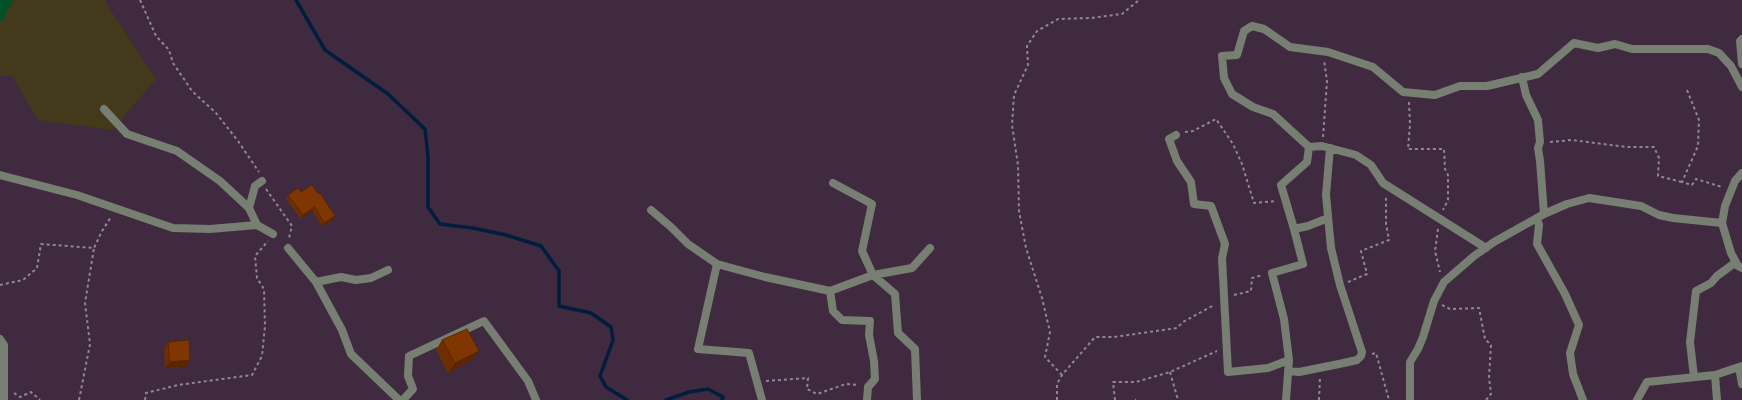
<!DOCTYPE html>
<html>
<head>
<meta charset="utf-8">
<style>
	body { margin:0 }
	canvas { display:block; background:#3f2a40 }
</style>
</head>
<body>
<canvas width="1742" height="400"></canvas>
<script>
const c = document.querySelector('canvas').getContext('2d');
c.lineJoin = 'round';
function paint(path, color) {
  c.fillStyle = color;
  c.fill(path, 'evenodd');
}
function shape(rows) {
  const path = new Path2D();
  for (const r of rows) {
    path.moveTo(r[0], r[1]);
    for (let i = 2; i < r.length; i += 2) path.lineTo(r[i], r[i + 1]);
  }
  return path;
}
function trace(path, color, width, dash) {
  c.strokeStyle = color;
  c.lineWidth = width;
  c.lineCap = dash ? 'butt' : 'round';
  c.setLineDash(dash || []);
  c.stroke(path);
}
paint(shape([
	[0,0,13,0,2,22,0,21]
]), '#005224');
paint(shape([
	[13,0,106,0,106,3,156,79,112,130,38,120,12,76,0,76,0,21,2,22]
]), '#423a1a');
trace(shape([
	[296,0,325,50,388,94,425,129,428,156,428,207,440,224,473,228,506,235,541,246,559,271,559,306,591,313,611,327,613,340,600,376,606,387,627,400],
	[666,400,689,392,708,389,723,397,722,400]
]), '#001d3d', 3.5);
trace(shape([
	[140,0,156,36,169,50,173,63,192,91,216,113,238,141,259,172],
	[1687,90,1699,120,1698,146,1682,182,1692,185,1696,179,1722,187],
	[1409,102,1410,124,1408,149,1444,149,1445,169,1448,175,1448,200,1443,210],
	[1185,132,1193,131,1216,119,1233,144,1242,164,1254,203,1276,201],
	[1323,137,1327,81,1324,60],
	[1550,142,1572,140,1627,147,1654,147,1659,158,1658,176,1682,182],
	[266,189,292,226,289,238],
	[1438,229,1435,251,1440,272],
	[1348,282,1367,274,1361,251,1389,240,1386,224,1386,196],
	[0,285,23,280,37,268,41,244,94,248,102,231,111,217],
	[1234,295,1251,291,1252,278,1263,275],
	[1442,305,1450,309,1479,308,1485,339,1491,345,1489,377,1491,394,1486,400],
	[1372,354,1376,353,1389,400],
	[1170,372,1178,400],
	[1062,375,1045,357,1050,332,1042,298,1026,248,1019,211,1018,165,1012,125,1014,95,1028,65,1027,46,1037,31,1058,19,1091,18,1122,14,1139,0],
	[766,381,808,378,807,389,817,394,846,384,858,385],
	[14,393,20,397,31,392,40,400],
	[79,400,90,344,85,303,94,248],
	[145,400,146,393,178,385,252,375,262,356,265,326,264,289,257,278,255,256,268,241],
	[1057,400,1057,384,1062,375,1095,337,1114,337,1177,328,1183,322,1214,305],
	[1115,400,1113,382,1136,382,1170,372,1217,351],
	[1135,400,1136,400],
	[1319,400,1320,377]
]), '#968496', 2, [3, 3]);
trace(shape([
	[1742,39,1740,41,1742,64],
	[1522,77,1526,95,1538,120,1540,142,1538,148,1540,161,1544,214],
	[104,109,127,134,177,151,220,181,249,208],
	[1176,135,1169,139,1177,161,1191,182,1194,204,1211,206,1225,244,1222,258,1228,372,1268,368,1289,360],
	[1742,173,1735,181,1725,206,1722,223,1731,253,1738,266,1742,268],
	[0,175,77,195,173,228,210,229,257,225,273,234],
	[833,183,872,204,862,251,873,275,895,294,898,333,915,349,917,400],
	[651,210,671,227,688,244,717,264,765,277,830,291,873,275,912,268,930,248],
	[1537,219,1539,225,1537,244,1565,294,1579,325,1570,353,1573,374,1583,400],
	[257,225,249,208,255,186,262,181],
	[1294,229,1281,185,1307,162,1309,147],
	[288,248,316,282,342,330,351,354,399,400],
	[1486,248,1383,183,1371,165,1356,155,1322,146,1309,147,1273,114,1253,107,1232,94,1224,78,1222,56,1237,55,1244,31,1252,26,1264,29,1290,47,1328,52,1373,67,1403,92,1435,95,1460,86,1487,86,1538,74,1574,43,1598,48,1615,44,1632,49,1708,49,1719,53,1731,66,1742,87],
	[717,264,698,349,749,353,762,400],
	[316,282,341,277,356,280,371,278,388,270],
	[830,291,833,311,842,320,870,321,869,335,874,361,875,379,868,387,867,400],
	[0,339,4,345,4,400],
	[1739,367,1742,384],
	[1289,371,1299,372,1339,364,1357,360,1361,356,1362,352,1340,285,1331,248,1326,195,1330,148],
	[1694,377,1690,342,1696,291,1711,283,1717,276,1736,262],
	[403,400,413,389,408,376,409,356,484,321,528,381,536,400],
	[1286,400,1289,360,1284,319,1272,273,1303,264,1294,229,1308,226,1328,218],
	[1410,400,1410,362,1418,349,1423,337,1434,301,1444,282,1474,256,1494,242,1544,214,1567,204,1589,198,1641,206,1659,215,1673,218,1722,223],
	[1637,400,1647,382,1715,375],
	[1717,400,1715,375,1742,366]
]), '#777f72', 8);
paint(shape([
	[301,192,333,220,322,226,312,210,301,219,286,199,288,195],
	[442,340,472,360,448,373,436,350],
	[168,342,186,367,165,368,164,349]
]), '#6e2e00');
paint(shape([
	[315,207,312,210,301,219,303,215],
	[335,216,333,220,322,226,324,223],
	[479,351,472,360,448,373,455,363],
	[190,360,186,367,165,368,170,362]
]), '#5a2600');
const building = shape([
	[312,185,318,194,320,193,335,216,324,223,315,207,303,215,288,195,298,188,301,192,312,185],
	[467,329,479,351,455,363,442,340,467,329],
	[189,340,190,360,170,362,168,342,189,340]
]);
paint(building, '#803600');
trace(building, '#5a2600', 1);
</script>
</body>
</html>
